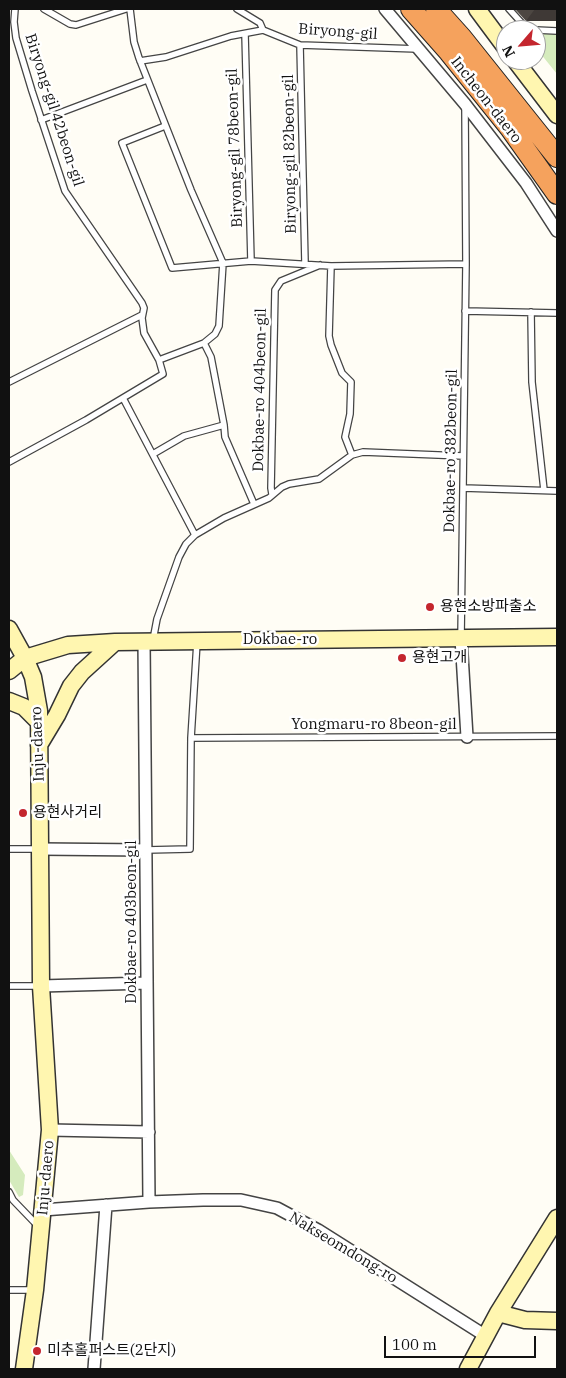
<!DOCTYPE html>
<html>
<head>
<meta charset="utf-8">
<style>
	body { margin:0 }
	#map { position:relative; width:566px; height:1378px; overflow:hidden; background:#fffdf5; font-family:"IBM Plex Serif",serif }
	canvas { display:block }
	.frame { position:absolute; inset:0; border:10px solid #111; pointer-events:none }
	.north { position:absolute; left:496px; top:20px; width:50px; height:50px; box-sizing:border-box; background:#fff; border:1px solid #a0a0a0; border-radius:50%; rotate:243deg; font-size:14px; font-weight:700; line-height:20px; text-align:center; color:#111 }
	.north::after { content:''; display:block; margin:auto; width:18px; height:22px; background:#c4262e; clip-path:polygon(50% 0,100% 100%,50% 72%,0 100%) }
	.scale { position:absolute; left:384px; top:1336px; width:152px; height:22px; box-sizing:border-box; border:2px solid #111; border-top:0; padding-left:6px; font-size:15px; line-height:18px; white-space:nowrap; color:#111; -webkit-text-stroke:4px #fff; paint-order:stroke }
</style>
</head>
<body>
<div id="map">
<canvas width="566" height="1378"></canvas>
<div class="frame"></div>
<div class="north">N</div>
<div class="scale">100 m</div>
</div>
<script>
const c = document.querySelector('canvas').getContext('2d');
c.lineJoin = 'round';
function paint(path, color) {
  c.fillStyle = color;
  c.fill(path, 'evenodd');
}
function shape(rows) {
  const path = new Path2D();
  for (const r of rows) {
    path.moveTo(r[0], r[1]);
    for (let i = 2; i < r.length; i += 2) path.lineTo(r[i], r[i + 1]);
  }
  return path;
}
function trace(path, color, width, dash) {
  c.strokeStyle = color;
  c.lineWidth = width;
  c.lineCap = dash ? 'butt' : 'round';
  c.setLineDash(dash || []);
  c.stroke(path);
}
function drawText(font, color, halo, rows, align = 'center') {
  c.font = font + ' "IBM Plex Serif","Noto Sans KR",serif';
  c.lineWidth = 5;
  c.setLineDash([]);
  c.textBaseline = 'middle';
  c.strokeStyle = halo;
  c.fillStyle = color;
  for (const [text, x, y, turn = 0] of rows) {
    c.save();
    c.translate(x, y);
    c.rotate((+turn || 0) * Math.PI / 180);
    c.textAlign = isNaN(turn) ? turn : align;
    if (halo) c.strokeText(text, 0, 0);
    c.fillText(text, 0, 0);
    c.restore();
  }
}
paint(shape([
	[536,34,557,34,557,74,536,48],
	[9,1150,25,1175,23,1195,19,1197,9,1180]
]), '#d5ebbd');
const lane = shape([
	[15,9,14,22,16,38,32,91,65,191,142,303,144,308,142,318,144,333,159,360],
	[44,9,70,24,76,25,126,9],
	[237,9,260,23,263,30,300,45,418,49],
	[509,9,528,30],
	[536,30,557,31],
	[245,34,251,261],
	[300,45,305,263],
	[140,61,166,57,231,36,263,30],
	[41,120,147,80],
	[165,126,122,143,172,268,251,261,331,266,466,264],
	[331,266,329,336,331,345,342,373,351,382,350,414,345,437,352,455],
	[465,311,557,313],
	[531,312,532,382,544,490],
	[204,343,211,357,224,425,225,437,254,504],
	[9,382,142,315],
	[123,398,195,535],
	[153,454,184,436,224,425],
	[9,462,86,420,163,374,159,360,204,343,215,334,219,326,223,263,191,190,139,58,134,42,130,9],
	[463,488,557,491],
	[272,494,271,488,275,290,281,281,320,265],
	[461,637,466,264,465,106],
	[153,640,157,619,179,557,186,544,195,535,224,518,269,498,282,487,289,484,319,479,352,455,363,452,463,456],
	[191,738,557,736],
	[9,849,39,849],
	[146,850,190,849,191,738,197,642],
	[9,986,39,986],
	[9,1192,13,1200,38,1226],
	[9,1290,34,1290]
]);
const street = shape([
	[385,9,465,104,526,183,557,231],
	[461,638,467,737],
	[144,641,149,1202],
	[40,849,146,850],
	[41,986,147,983],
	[50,1130,149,1132],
	[43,1210,149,1202,203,1200,241,1200,277,1208,318,1230,481,1333],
	[94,1369,106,1205]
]);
const secondary = shape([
	[477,9,506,48],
	[515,60,557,115],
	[9,629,25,658,33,677,39,711,41,986,50,1130,35,1290,24,1369],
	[9,671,25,658,68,645,115,642,557,637],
	[9,701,24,707,39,722],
	[39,745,57,715,71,686,82,672,115,642],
	[498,1313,525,1320,557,1321],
	[468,1369,498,1313,557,1218]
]);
const highway = shape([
	[411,9,449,52,510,128,557,194],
	[436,9,462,38,557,157]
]);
trace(lane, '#444', 8);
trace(street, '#444', 14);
trace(secondary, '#333', 19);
trace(highway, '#222', 22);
trace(lane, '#fff', 5.5);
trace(street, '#fff', 11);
trace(secondary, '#fff6b0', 16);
trace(highway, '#f5a25d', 20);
paint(shape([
	[515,9,557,9,557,21,526,21]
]), '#4d4742');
paint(shape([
	[535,9,557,9,557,21,526,21]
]), '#3f3936');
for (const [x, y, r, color] of [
	[430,607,5,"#c4262e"],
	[402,658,5,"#c4262e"],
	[23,813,5,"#c4262e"],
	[37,1351,5,"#c4262e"]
]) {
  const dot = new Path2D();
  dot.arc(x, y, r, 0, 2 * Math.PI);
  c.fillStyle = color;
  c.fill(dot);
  trace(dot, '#fff', 2);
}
drawText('15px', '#111', '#fff', [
	["Biryong-gil",338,32,4],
	["Incheon-daero",486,100,52],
	["Biryong-gil 42beon-gil",54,110,72],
	["Biryong-gil 78beon-gil",235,148,-92],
	["Biryong-gil 82beon-gil",290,154,-91],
	["Dokbae-ro 404beon-gil",260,390,-89],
	["Dokbae-ro 382beon-gil",451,451,-89],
	["Dokbae-ro",280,640],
	["Yongmaru-ro 8beon-gil",374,725],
	["Inju-daero",38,744,-92],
	["Dokbae-ro 403beon-gil",132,922,-90],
	["Inju-daero",46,1178,-85],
	["Nakseomdong-ro",343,1248,31]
]);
drawText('15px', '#111', '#fff', [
	["용현소방파출소",440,607],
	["용현고개",412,658],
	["용현사거리",33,813],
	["미추홀퍼스트(2단지)",47,1351]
], 'left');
</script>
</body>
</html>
